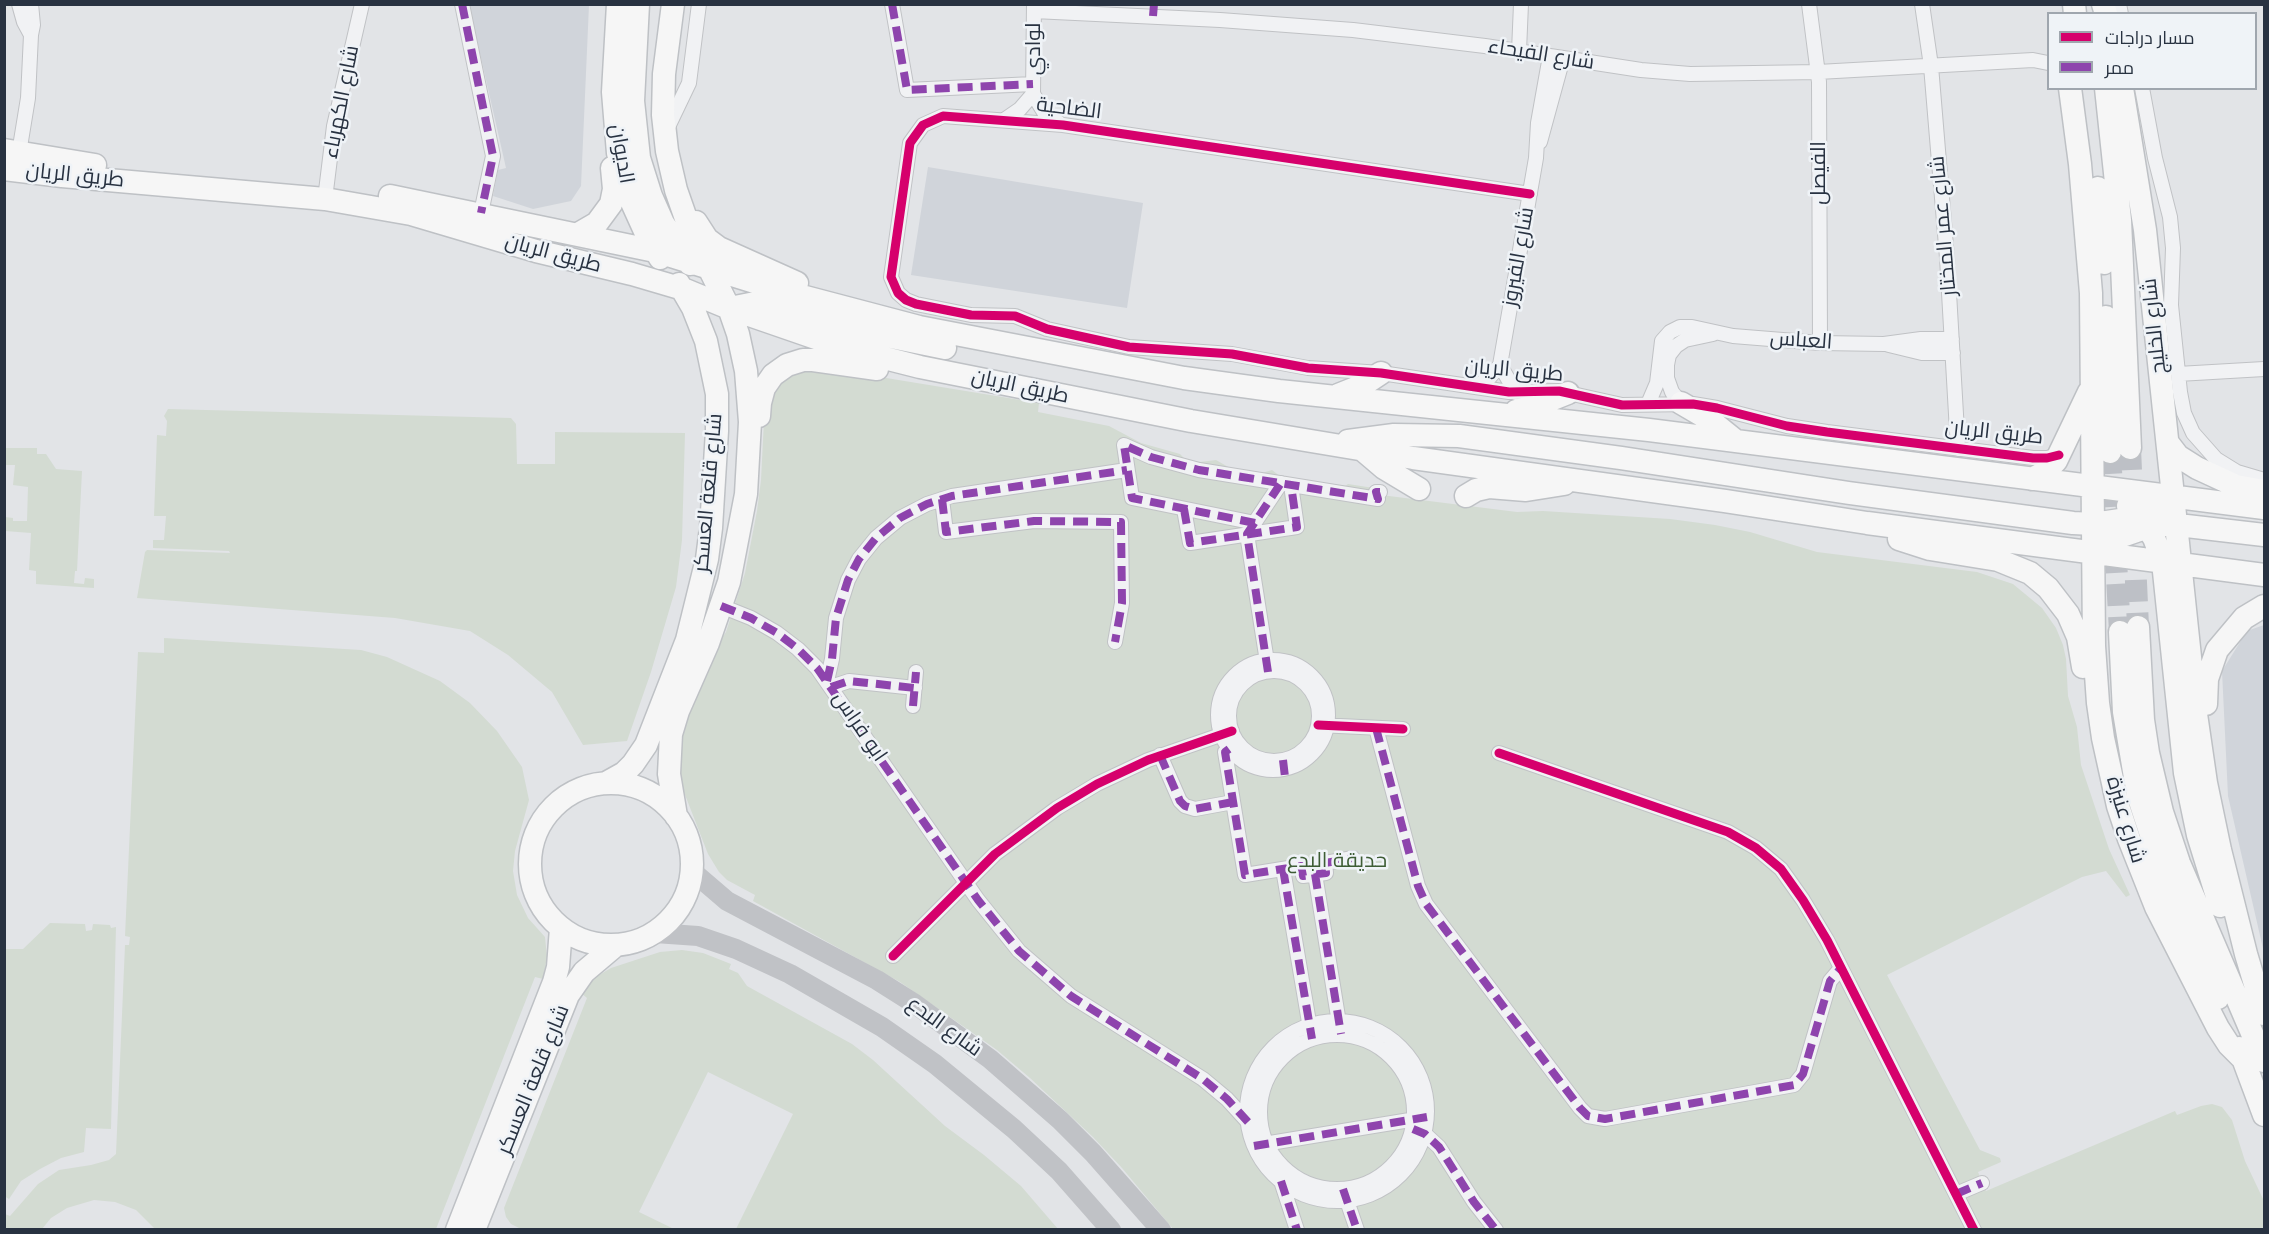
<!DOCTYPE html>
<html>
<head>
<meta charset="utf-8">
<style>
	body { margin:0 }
	#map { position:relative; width:2269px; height:1234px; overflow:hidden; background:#e2e4e7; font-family:"DM Sans",Cairo,sans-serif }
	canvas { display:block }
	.frame { position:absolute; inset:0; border:6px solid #283241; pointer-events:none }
	.legend { position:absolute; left:2047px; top:12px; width:210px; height:78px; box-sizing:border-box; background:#eff3f7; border:2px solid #9fa6ae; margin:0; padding:8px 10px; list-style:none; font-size:18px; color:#283241 }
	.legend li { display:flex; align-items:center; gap:12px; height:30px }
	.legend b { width:30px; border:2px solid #9fa6ae }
</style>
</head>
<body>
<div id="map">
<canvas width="2269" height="1234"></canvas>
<div class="frame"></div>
<ul class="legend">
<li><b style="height:8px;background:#d6006c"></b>مسار دراجات</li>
<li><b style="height:8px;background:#8e44ad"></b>ممر</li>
</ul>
</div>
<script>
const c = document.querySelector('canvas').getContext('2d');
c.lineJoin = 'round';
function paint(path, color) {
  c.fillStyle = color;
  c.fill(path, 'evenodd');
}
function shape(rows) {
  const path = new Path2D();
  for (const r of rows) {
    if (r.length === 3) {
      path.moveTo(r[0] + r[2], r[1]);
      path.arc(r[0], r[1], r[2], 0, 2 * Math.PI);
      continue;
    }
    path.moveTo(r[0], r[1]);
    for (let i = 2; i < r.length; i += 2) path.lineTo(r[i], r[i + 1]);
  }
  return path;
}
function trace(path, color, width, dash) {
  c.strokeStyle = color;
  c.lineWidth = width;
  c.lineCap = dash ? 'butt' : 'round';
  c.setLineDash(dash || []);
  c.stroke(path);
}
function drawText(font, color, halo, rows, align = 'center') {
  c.font = font + ' "DM Sans",Cairo,sans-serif';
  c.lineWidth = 5;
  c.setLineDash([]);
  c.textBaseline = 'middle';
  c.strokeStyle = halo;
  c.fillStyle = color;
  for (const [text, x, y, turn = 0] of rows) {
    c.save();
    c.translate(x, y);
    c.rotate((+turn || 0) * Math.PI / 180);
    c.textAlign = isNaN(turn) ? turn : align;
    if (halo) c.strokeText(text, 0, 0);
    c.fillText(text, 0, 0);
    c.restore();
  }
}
paint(shape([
	[469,5,589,5,581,186,571,201,533,209,493,196,498,170,506,168],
	[928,167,1143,203,1127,308,911,275],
	[2264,625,2264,953,2228,796,2222,671,2247,631]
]), '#d0d4da');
paint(shape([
	[793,368,874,376,1039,403,1038,412,1109,426,1141,443,1180,454,1186,460,1200,462,1216,460,1230,468,1262,473,1272,470,1281,477,1344,487,1348,484,1380,489,1381,495,1517,512,1543,511,1670,519,1715,525,1750,532,1817,552,1977,572,2013,584,2042,608,2056,628,2063,645,2066,659,2068,696,2077,727,2081,765,2109,849,2130,895,2126,897,2106,871,2082,877,1887,975,1980,1150,2000,1158,2001,1162,1978,1172,1986,1191,2175,1111,2177,1115,2201,1106,2212,1104,2222,1107,2232,1120,2245,1161,2264,1201,2264,1229,1173,1229,1122,1168,1093,1137,1030,1078,997,1050,900,982,753,901,755,895,727,880,719,872,708,854,682,787,680,775,681,732,709,657,726,632,745,573,757,511,761,480,765,400],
	[168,409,511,418,516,424,517,464,555,464,555,432,685,433,682,540,676,587,651,672,627,741,583,745,552,692,508,655,470,631,395,618,137,598,145,552,147,550,230,553,229,551,153,548,153,540,164,540,166,516,154,516,157,435,166,436,167,421,164,416],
	[5,448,37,448,37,454,46,454,56,469,82,471,77,571,75,571,74,583,84,584,85,578,94,579,94,588,36,584,36,571,29,570,31,533,5,531,5,517,13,518,13,521,27,521,28,487,13,485,15,465,5,465],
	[164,638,361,650,387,657,440,681,470,703,497,731,522,767,529,800,515,851,513,871,517,895,528,918,545,937,547,957,543,979,535,977,436,1229,155,1229,136,1210,115,1202,94,1200,67,1208,51,1218,42,1229,5,1229,5,1214,10,1216,38,1184,59,1170,91,1165,109,1160,116,1154,125,945,129,945,130,937,125,936,138,652,164,653],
	[50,923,85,924,86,931,92,930,93,924,110,925,111,928,116,927,111,1129,86,1128,84,1152,61,1158,40,1169,21,1181,9,1199,4,1196,5,949,23,949],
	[682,950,703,953,731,964,729,969,738,973,747,986,852,1044,873,1060,945,1126,984,1155,1021,1186,1058,1229,736,1229,793,1114,708,1072,639,1212,674,1229,521,1229,511,1224,506,1217,504,1208,587,998,581,993,594,978,611,968,660,952]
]), '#d3dbd2');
trace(shape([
	[2130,448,2138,627],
	[2110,452,2120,632]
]), '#bdc0c6', 22, [22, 11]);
const street = shape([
	[19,4,24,22,31,35],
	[462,4,493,156,481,213],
	[892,4,907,90,1033,84],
	[1034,4,1033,94,1044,112,1059,123],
	[1809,4,1819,82,1820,343],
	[1922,4,1931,66,1947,258,1958,449],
	[2119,4,2121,14],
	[1034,11,1220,20,1353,30,1485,46,1641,70,1690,74,1818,72,2033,60,2048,63],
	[1519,51,1521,4],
	[2142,88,2155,158,2170,217,2173,248,2171,305,2180,392,2184,413,2193,433,2216,459,2237,472,2264,480],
	[1004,120,1020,109,1033,94],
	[667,129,689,83,699,4],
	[1540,142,1563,58],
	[19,153,28,98,31,35,33,25,31,4],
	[1530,194,1063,125,943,116,923,125,910,143,891,277,898,293,906,300,916,304,971,315,1015,316,1047,329,1129,347,1232,354,1308,368,1381,373,1509,392,1559,391,1622,405,1693,404,1717,408,1787,426,1827,432,2033,458,2047,458,2059,455],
	[325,199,334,126,362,4],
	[1889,345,1922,353,1953,353],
	[1500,365,1516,393],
	[2178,374,2264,369],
	[1476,387,1490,377,1500,365,1536,158,1538,123,1550,56],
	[1681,403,1672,392,1667,378,1667,365,1669,355,1676,346,1685,340,1713,334],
	[1648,404,1657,383,1662,341,1670,332,1680,327,1692,327,1733,336,1820,343,1884,344,1921,339,1952,339],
	[942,499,946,532,1034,521,1121,522,1122,603,1115,642],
	[1184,509,1190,543,1297,527,1291,485],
	[1255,523,1132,498,1124,445,1151,457,1199,470,1378,499,1376,492,1380,492],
	[721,606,751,618,777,633,798,649,817,668,978,900,1019,951,1071,996,1203,1079,1227,1099,1248,1122],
	[1273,715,55],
	[1268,668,1247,534,1281,483],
	[1274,716,45],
	[827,681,832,659,836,618,848,580,859,559,876,538,900,518,927,504,952,496,1127,470],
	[831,687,849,681,915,688],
	[913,706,916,672],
	[1318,725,1403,729],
	[1376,728,1418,886,1426,904,1580,1108,1588,1116,1605,1119,1794,1085,1803,1074,1830,981,1841,968],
	[1229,749,1225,752,1245,875,1301,866,1303,876,1326,873,1325,863,1353,858],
	[1499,753,1728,832,1756,848,1781,869,1803,900,1827,940,1974,1230],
	[1160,755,1180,801,1185,806,1195,809,1233,802],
	[1283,869,1311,1034],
	[1315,874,1340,1029],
	[893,956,995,854,1057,808,1097,784,1148,760,1232,731],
	[1337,1111,90],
	[1337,1112,77],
	[1418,1131,1425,1134,1439,1147,1474,1202,1496,1230],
	[1258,1145,1422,1118],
	[1281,1181,1297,1230],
	[1344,1192,1357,1230],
	[1956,1194,1982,1183]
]);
const primary = shape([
	[618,4,613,92,618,153,629,196,649,240,660,258],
	[638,4,633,101,639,158,651,196,663,223,690,264],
	[673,4,664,74,663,115,667,151,676,190,690,230,729,308,738,334,746,371,750,422,746,494,729,582,708,643,678,711,671,734,669,774,676,816],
	[2074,4,2075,14],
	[2103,4,2106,14],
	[2070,88,2080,164,2091,293,2094,646,2098,703,2103,738,2118,806,2129,839,2156,907,2218,1028,2229,1045,2244,1060],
	[2106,88,2120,220,2130,448],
	[2122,88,2145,230,2196,714,2206,783,2220,850,2246,954,2264,1014],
	[4,150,95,165],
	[4,169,62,176,325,199,411,214,536,251,632,274,683,289,729,308,845,348,920,367,1191,421,1413,458,1725,501,1867,523,2264,575],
	[2098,188,2104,263],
	[390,196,655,251,790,293,919,327,1184,378,1279,391,1649,430,2264,508],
	[696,222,707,239,719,248,797,283],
	[578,234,597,223,611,204,614,189,612,168],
	[735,307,755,303,778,307,872,333,945,348],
	[2106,317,2110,452],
	[1338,395,1363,385,1381,373],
	[1681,403,1710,420,1736,441],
	[1516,411,1543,403,1568,393],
	[759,416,760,403,764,388,773,375,787,365,803,360,813,360,877,369],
	[1348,441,1394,435,1459,436,1621,458,1849,493,2073,523,2093,524,2127,519,2150,510,2174,497],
	[2168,443,2178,456,2197,468,2236,486,2264,491],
	[1364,451,1384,468,1419,489],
	[2032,479,2045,472,2056,461,2089,392],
	[1466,496,1476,490,1489,487,1526,490,1564,484],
	[2128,506,2143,521,2154,538,2163,562,2185,773,2198,835,2220,906],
	[1899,539,1930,549,1998,560,2030,573,2048,588,2068,614,2078,637,2083,667],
	[2093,553,2119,537,2148,527,2162,525,2178,525,2264,535],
	[2138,627,2143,720,2148,753,2162,812,2179,863,2264,1061],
	[2120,632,2124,712,2138,795,2165,877,2218,998],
	[2206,704,2207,679,2217,650,2244,618,2264,606],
	[611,864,81],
	[606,783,624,773,633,764,646,745,687,640,707,559,711,528,717,431,717,394,706,341,693,308,679,284],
	[2239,1048,2264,1115],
	[457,1230,554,982,558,967,561,928],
	[474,1230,568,995,584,972,616,945]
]);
trace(street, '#c0c2c5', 16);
trace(primary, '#bec1c5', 25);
trace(street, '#f1f2f4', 14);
trace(shape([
	[692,871,727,901,877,980,915,1004,990,1059,1060,1120,1093,1153,1161,1230],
	[655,933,698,936,736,949,790,974,882,1027,935,1064,1014,1129,1059,1171,1111,1230]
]), '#c0c2c6', 20);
trace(primary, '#f6f6f6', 22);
trace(shape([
	[462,4,493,156,481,213],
	[892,4,907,90,1033,84],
	[1153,16,1154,4],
	[942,499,946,532,1034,521,1121,522,1122,603,1115,642],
	[1184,509,1190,543,1297,527,1291,485],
	[1255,523,1132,498,1124,445,1151,457,1199,470,1378,499,1376,492,1380,492],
	[721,606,751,618,777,633,798,649,817,668,978,900,1019,951,1071,996,1203,1079,1227,1099,1248,1122],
	[1268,672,1247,534,1281,483],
	[827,681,832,659,836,618,848,580,859,559,876,538,900,518,927,504,952,496,1127,470],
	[831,687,849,681,915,688],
	[913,706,916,672],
	[1376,728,1418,886,1426,904,1580,1108,1588,1116,1605,1119,1794,1085,1803,1074,1830,981,1841,968],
	[1229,749,1225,752,1245,875,1301,866,1303,876,1326,873,1325,863,1353,858],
	[1160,755,1180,801,1185,806,1195,809,1233,802],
	[1283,760,1285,777],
	[1283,869,1312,1039],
	[1315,874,1341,1034],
	[1413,1129,1425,1134,1439,1147,1474,1202,1496,1230],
	[1254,1146,1427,1117],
	[1281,1181,1297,1230],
	[1343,1189,1357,1230],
	[1956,1194,1982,1183]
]), '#8e44ad', 8, [15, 8]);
trace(shape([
	[1530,194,1063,125,943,116,923,125,910,143,891,277,898,293,906,300,916,304,971,315,1015,316,1047,329,1129,347,1232,354,1308,368,1381,373,1509,392,1559,391,1622,405,1693,404,1717,408,1787,426,1827,432,2033,458,2047,458,2059,455],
	[1318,725,1403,729],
	[1499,753,1728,832,1756,848,1781,869,1803,900,1827,940,1974,1230],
	[893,956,995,854,1057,808,1097,784,1148,760,1232,731]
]), '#d6006c', 9);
drawText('21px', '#283241', '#eff3f7', [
	["لوادي",1034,49,-90],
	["شارع الفيحاء",1541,55,9],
	["شارع الكهرباء",342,102,-79],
	["الضاحية",1069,109,7],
	["الديوان",621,154,80],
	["الفيصل",1819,173,-90],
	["طريق الريان",75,176,6],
	["شارع عمر المختار",1944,226,-95],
	["طريق الريان",553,254,15],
	["شارع الفيروز",1519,257,-80],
	["شارع الخليج",2155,326,-96],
	["العباس",1801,341,4],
	["طريق الريان",1514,371,5],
	["طريق الريان",1020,387,12],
	["طريق الريان",1994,433,6],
	["شارع قلعة العسكر",709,493,-85],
	["ابو فراس",859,727,56],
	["شارع عنيزة",2125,820,73],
	["شارع البدع",944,1027,36],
	["شارع قلعة العسكر",534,1080,-68]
]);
drawText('21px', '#3e5d35', '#eff3f7', [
	["حديقة البدع",1337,861]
]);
</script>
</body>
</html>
